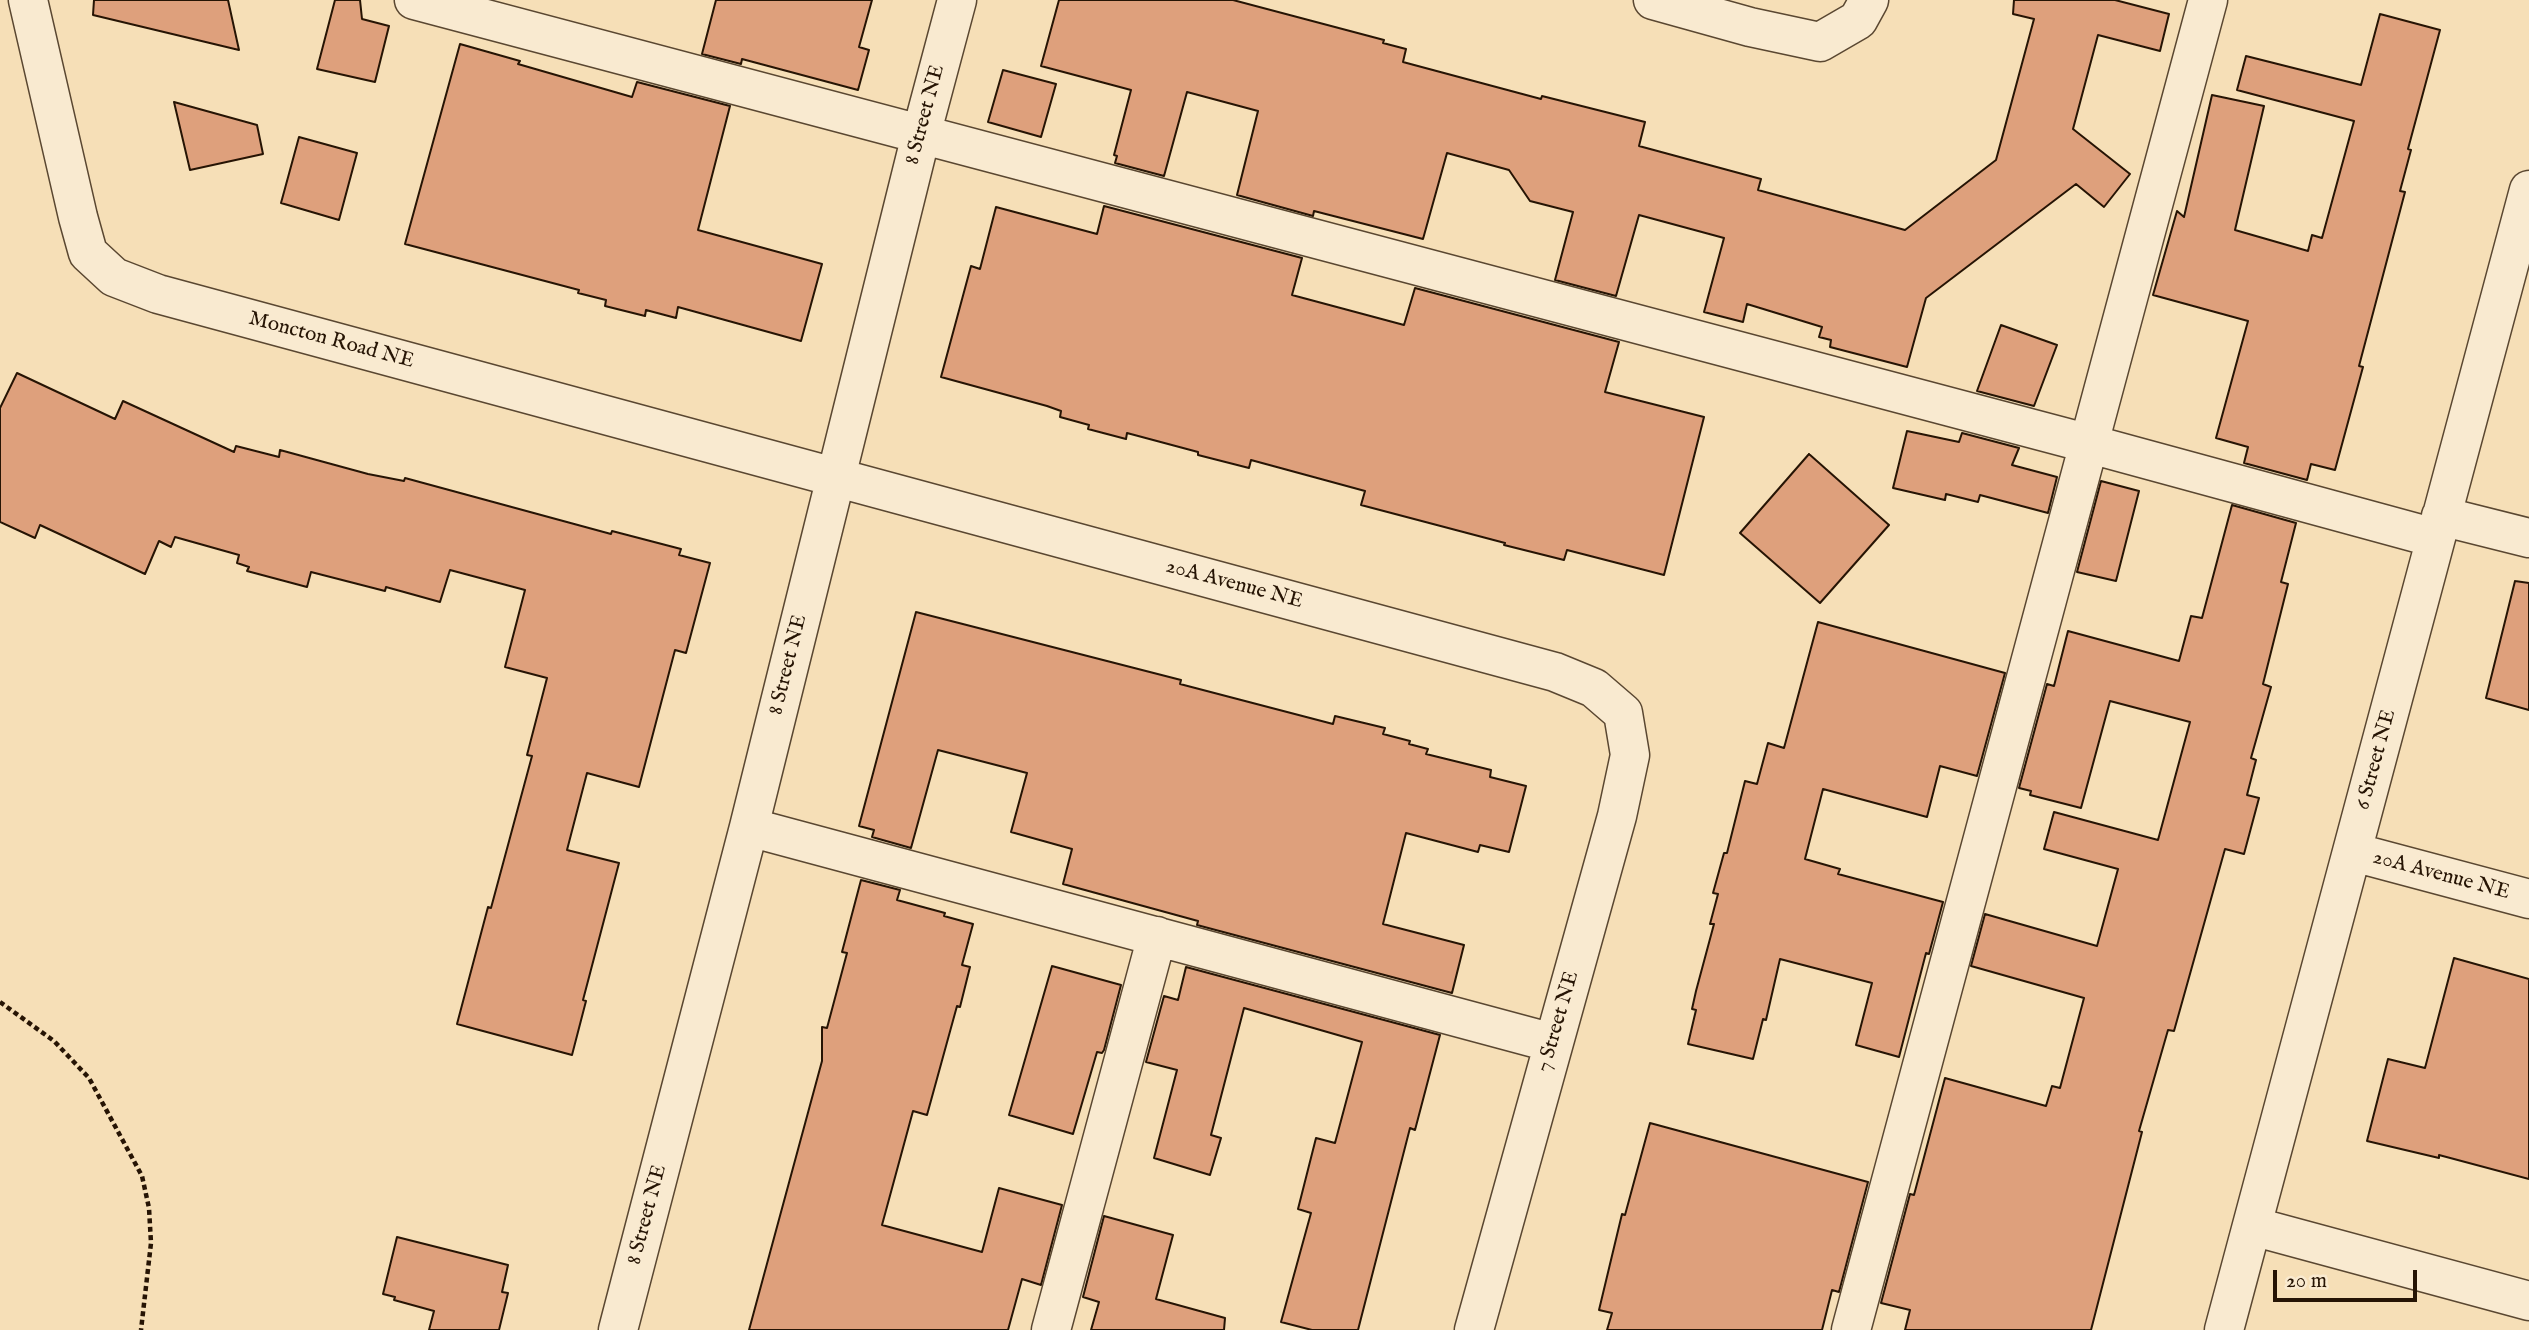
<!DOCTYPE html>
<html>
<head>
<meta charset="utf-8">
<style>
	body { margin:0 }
	#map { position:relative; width:2529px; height:1330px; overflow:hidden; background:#f6dfb7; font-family:"IM FELL English",serif }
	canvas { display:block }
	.scale { position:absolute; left:2273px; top:1270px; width:144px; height:32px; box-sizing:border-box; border:4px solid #261404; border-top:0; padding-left:9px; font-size:21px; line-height:24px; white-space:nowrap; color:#261404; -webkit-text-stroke:5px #f9ead0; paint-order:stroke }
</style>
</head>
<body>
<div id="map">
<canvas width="2529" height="1330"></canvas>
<div class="scale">20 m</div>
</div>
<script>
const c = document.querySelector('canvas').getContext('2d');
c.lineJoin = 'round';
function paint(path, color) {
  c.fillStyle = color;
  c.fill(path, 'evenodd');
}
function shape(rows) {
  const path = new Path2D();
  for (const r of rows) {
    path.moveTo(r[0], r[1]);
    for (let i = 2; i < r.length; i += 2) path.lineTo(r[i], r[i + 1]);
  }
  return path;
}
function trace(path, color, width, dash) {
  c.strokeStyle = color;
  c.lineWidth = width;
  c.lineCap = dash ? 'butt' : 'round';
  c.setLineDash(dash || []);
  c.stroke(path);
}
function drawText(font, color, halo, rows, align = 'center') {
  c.font = font + ' "IM FELL English",serif';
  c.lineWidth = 7;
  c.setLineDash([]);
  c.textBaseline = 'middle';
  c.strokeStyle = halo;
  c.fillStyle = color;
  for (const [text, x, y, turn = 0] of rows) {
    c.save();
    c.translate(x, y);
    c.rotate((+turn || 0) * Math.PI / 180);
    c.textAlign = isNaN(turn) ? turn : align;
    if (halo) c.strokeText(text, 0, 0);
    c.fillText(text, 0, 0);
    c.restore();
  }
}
const building = shape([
	[94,0,228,0,239,50,93,15,94,0],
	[335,0,360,0,362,19,389,26,375,82,317,69,335,0],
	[716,0,872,0,859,47,869,50,858,90,742,59,741,64,702,54,716,0],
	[1059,0,1233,0,1384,40,1383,43,1406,49,1403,62,1541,99,1542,96,1645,122,1639,146,1761,179,1758,190,1905,230,1996,160,2034,19,2013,14,2014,0,2115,0,2169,14,2160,51,2098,35,2073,129,2130,174,2104,207,2076,184,1926,298,1907,367,1830,347,1831,340,1819,337,1822,327,1747,304,1743,322,1704,312,1724,238,1639,215,1616,296,1555,280,1573,212,1530,201,1509,170,1447,153,1423,239,1314,211,1313,216,1237,195,1258,111,1187,92,1164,176,1115,163,1117,156,1114,155,1131,90,1041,66,1059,0],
	[2380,14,2440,30,2408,149,2411,150,2400,191,2405,192,2359,366,2363,367,2335,470,2311,464,2307,480,2244,463,2248,447,2216,438,2248,321,2153,295,2177,211,2184,217,2212,95,2264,106,2235,230,2308,251,2312,235,2322,238,2354,121,2237,90,2246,56,2361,85,2380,14],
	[460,44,520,61,518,64,632,97,637,82,730,106,698,230,822,264,801,341,678,307,676,318,646,310,645,316,605,306,606,300,578,293,579,290,405,244,460,44],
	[1003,70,1056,84,1041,137,988,122,1003,70],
	[174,102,257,125,263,154,190,170,174,102],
	[299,137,357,153,339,220,281,203,299,137],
	[1104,206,1302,258,1292,295,1404,325,1415,288,1619,342,1605,392,1704,417,1664,575,1567,550,1564,560,1504,545,1505,543,1361,505,1365,491,1251,460,1249,468,1198,455,1198,452,1127,433,1126,439,1088,429,1089,425,1060,417,1061,411,1047,406,941,377,971,266,980,269,996,207,1097,234,1104,206],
	[2001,325,2057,345,2034,406,1977,391,2001,325],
	[17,373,115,419,123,401,234,452,236,446,279,457,280,450,368,474,404,481,405,478,611,534,612,531,681,549,679,555,710,563,686,653,675,650,639,787,587,773,567,850,619,863,583,1000,586,1001,572,1055,457,1024,488,907,491,908,532,756,527,755,547,678,505,667,525,590,450,570,440,602,386,587,385,591,311,572,307,587,247,571,249,567,237,563,239,555,175,537,171,547,159,541,145,574,40,525,35,538,0,522,0,408,17,373],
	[1907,431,1959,442,1962,433,2019,448,2012,465,2057,477,2048,513,1980,495,1978,502,1946,494,1945,500,1893,488,1907,431],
	[1809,454,1889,525,1820,603,1740,533,1809,454],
	[2101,481,2139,491,2116,581,2077,572,2101,481],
	[2232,505,2296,523,2281,582,2288,584,2263,684,2271,687,2251,758,2256,760,2247,795,2259,798,2244,854,2225,849,2174,1031,2168,1030,2139,1131,2142,1132,2091,1330,1905,1330,1910,1310,1881,1303,1910,1194,1914,1195,1945,1078,2046,1106,2052,1086,2060,1088,2084,998,1971,966,1985,914,2097,946,2118,869,2044,849,2054,812,2158,840,2190,722,2110,701,2081,808,2030,795,2031,791,2019,788,2047,684,2054,686,2068,631,2179,661,2191,616,2202,618,2232,505],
	[2515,581,2529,583,2529,710,2486,698,2515,581],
	[916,612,1181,680,1180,684,1333,724,1335,716,1385,728,1383,734,1410,741,1409,744,1428,749,1426,754,1491,770,1490,777,1526,786,1509,852,1480,845,1478,852,1406,833,1383,924,1464,945,1452,993,1197,925,1198,921,1063,884,1072,849,1011,832,1027,773,938,750,911,848,872,837,874,830,859,826,916,612],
	[1818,622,2005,673,1977,776,1940,766,1927,817,1823,789,1805,859,1840,869,1838,874,1943,902,1929,954,1926,953,1899,1057,1856,1045,1872,983,1780,959,1766,1020,1763,1019,1753,1059,1688,1044,1696,1010,1692,1009,1696,991,1714,924,1710,924,1718,894,1713,893,1724,853,1727,853,1745,781,1757,784,1768,743,1784,748,1818,622],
	[861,880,900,890,897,900,945,913,944,916,973,924,962,965,970,967,960,1007,957,1006,927,1115,913,1111,882,1225,982,1252,999,1188,1062,1205,1041,1285,1022,1279,1008,1330,749,1330,822,1061,822,1027,827,1028,847,953,842,952,861,880],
	[2454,958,2529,979,2529,1179,2439,1155,2439,1158,2367,1141,2388,1059,2425,1068,2454,958],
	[1052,966,1121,985,1104,1050,1102,1053,1097,1052,1073,1134,1009,1115,1052,966],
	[1186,967,1440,1035,1415,1130,1410,1128,1358,1330,1312,1330,1281,1322,1311,1213,1298,1209,1316,1138,1335,1143,1362,1042,1244,1008,1211,1135,1221,1138,1210,1175,1154,1158,1177,1070,1146,1062,1164,996,1178,1000,1186,967],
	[1650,1123,1868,1182,1839,1292,1832,1290,1822,1330,1607,1330,1612,1313,1599,1310,1622,1214,1625,1215,1650,1123],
	[1104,1216,1173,1235,1156,1299,1225,1318,1224,1330,1091,1330,1099,1302,1083,1297,1104,1216],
	[397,1237,508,1265,502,1292,508,1293,499,1330,429,1330,434,1311,394,1300,395,1297,383,1294,397,1237]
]);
paint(building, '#dea07c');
trace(building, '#261404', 2);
const minor = shape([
	[28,0,78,217,88,253,114,277,158,294,1555,672,1594,688,1623,713,1630,755,1617,816,1474,1330],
	[414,0,2090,444,2435,538],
	[1653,0,1750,27,1820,42,1858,20,1869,0],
	[2441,516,2529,538],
	[749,827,1553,1043],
	[2353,852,2529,899],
	[2252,1226,2529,1301],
	[618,1330,749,827,921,135,957,0],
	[1051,1330,1157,936],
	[1851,1330,2208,0],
	[2224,1330,2529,190]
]);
trace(minor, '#5a4731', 41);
trace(shape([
	[0,1002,54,1041,89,1078,142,1176,149,1208,151,1243,141,1330]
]), '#261404', 4.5, [5, 3.5]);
trace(minor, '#f9ead0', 38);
drawText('21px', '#261404', '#f9ead0', [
	["8 Street NE",926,115,-75],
	["Moncton Road NE",331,341,15],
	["20A Avenue NE",1234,585,15],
	["8 Street NE",789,665,-76],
	["6 Street NE",2377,760,-75],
	["20A Avenue NE",2441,876,15],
	["7 Street NE",1559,1022,-74],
	["8 Street NE",648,1215,-75]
]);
</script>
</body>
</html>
